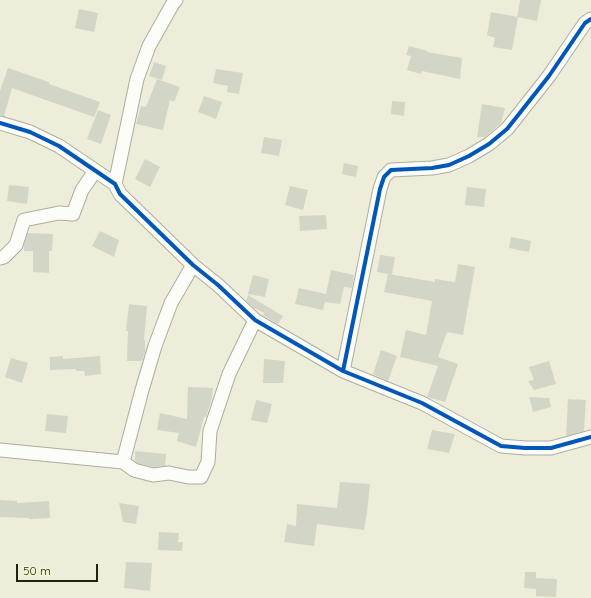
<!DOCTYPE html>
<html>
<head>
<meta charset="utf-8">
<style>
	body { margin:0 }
	#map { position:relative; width:591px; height:598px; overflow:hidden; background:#ededda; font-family:Quicksand,sans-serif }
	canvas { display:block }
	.scale { position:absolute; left:16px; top:564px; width:82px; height:18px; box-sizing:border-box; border:2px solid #222114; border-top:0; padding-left:5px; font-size:12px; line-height:14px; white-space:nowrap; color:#222114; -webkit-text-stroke:3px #f5f5d2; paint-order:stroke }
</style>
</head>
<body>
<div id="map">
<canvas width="591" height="598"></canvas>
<div class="scale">50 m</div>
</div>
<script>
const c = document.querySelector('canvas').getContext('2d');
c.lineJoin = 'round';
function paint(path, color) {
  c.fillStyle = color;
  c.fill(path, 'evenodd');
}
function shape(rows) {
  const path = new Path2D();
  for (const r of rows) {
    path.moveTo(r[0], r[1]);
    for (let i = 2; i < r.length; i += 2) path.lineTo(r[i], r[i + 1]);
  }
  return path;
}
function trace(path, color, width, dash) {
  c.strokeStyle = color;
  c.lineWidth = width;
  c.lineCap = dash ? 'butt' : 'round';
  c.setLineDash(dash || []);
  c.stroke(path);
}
paint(shape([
	[520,0,541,0,537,21,517,17],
	[79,9,98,13,94,32,75,28],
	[491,12,518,17,512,50,493,47,495,38,487,35],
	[409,46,428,51,427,52,462,58,460,79,422,71,421,74,407,70,411,56,406,55],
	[154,62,166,66,162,80,149,76],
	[8,68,49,82,49,84,100,102,94,117,12,88,4,116,0,115,0,91],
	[216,69,243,73,239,94,227,92,228,86,213,83],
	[157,79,180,87,174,102,170,100,163,130,136,124,141,106,146,107],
	[204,96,222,102,216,119,198,112],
	[392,101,405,102,404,116,391,114],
	[482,104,505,108,501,123,485,137,477,137],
	[98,110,111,115,101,144,87,139],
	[264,137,282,140,279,156,261,153],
	[145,159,160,167,150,187,135,179],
	[344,163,358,166,356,177,342,174],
	[9,185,29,187,27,204,7,201],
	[290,186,308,190,303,210,285,205],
	[467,187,486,189,484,207,465,205],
	[326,215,327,229,300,231,299,216],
	[100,231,119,240,114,257,92,246],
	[28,233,53,234,52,251,49,251,49,273,33,272,33,251,24,251,24,245],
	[511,237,531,241,529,252,509,248],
	[380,255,395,257,392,275,377,272],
	[458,264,475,267,463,335,447,332,438,357,458,364,445,402,427,397,438,366,400,357,406,330,426,335,432,301,384,292,388,274,435,282,435,279,455,282],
	[331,270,354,275,352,288,344,287,340,304,325,302,323,310,295,304,299,288,326,294],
	[253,275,269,279,265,297,248,294],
	[248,295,283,316,278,324,263,315,264,313,254,308,246,301],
	[129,304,147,306,144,340,145,340,145,352,142,361,127,361,128,331,126,331],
	[381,350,397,356,388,381,373,374],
	[63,356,63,359,100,356,101,374,85,376,84,371,76,371,76,369,50,370,50,357],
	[11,358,28,363,22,383,5,377],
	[264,359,285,361,283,383,263,383],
	[549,361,556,384,534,390,528,381,534,380,529,367],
	[188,387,213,388,212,398,206,417,204,417,196,447,177,441,179,433,157,430,160,413,187,419],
	[529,397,549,398,551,407,533,412],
	[568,399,586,400,584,431,566,436],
	[256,400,272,404,267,423,251,420],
	[47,414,68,416,66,433,45,431],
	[432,430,455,434,449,453,427,449],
	[135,451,166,454,165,466,154,467,137,463,135,461],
	[340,482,370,484,367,513,364,530,317,524,314,546,284,542,287,524,296,526,297,504,337,508],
	[0,500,17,501,17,503,49,501,50,518,29,519,29,518,0,517],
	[119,503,139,506,136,524,123,522],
	[159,532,179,533,178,542,183,542,182,551,158,550],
	[126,562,152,563,150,591,124,588],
	[525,572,536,572,536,578,557,579,556,597,536,596,536,589,524,588]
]), '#d3d6c7');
const street = shape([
	[0,123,30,132,59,146,115,184,120,194,193,265,218,285,255,320,343,371,422,403,501,446,525,448,551,448,591,437],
	[115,184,137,79,149,46,172,5,176,0],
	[0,258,4,257,16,245,24,220,59,213,73,214,82,190,95,171],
	[343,371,380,189,384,177,391,170,432,168,449,165,469,156,489,144,507,129,519,114,549,76,585,23,591,19],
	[0,450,123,462,134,470,153,475,169,473,188,477,201,477,208,462,210,431,229,374,255,320],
	[123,462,142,390,155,346,171,303,193,265]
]);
trace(street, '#adad9f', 15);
trace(street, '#fcfcf9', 13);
trace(shape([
	[0,123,30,132,59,146,115,184,120,194,193,265,218,285,255,320,343,371,422,403,501,446,525,448,551,448,591,437],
	[343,371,380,189,384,177,391,170,432,168,449,165,469,156,489,144,507,129,519,114,549,76,585,23,591,19]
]), '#0057b8', 4);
</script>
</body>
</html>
